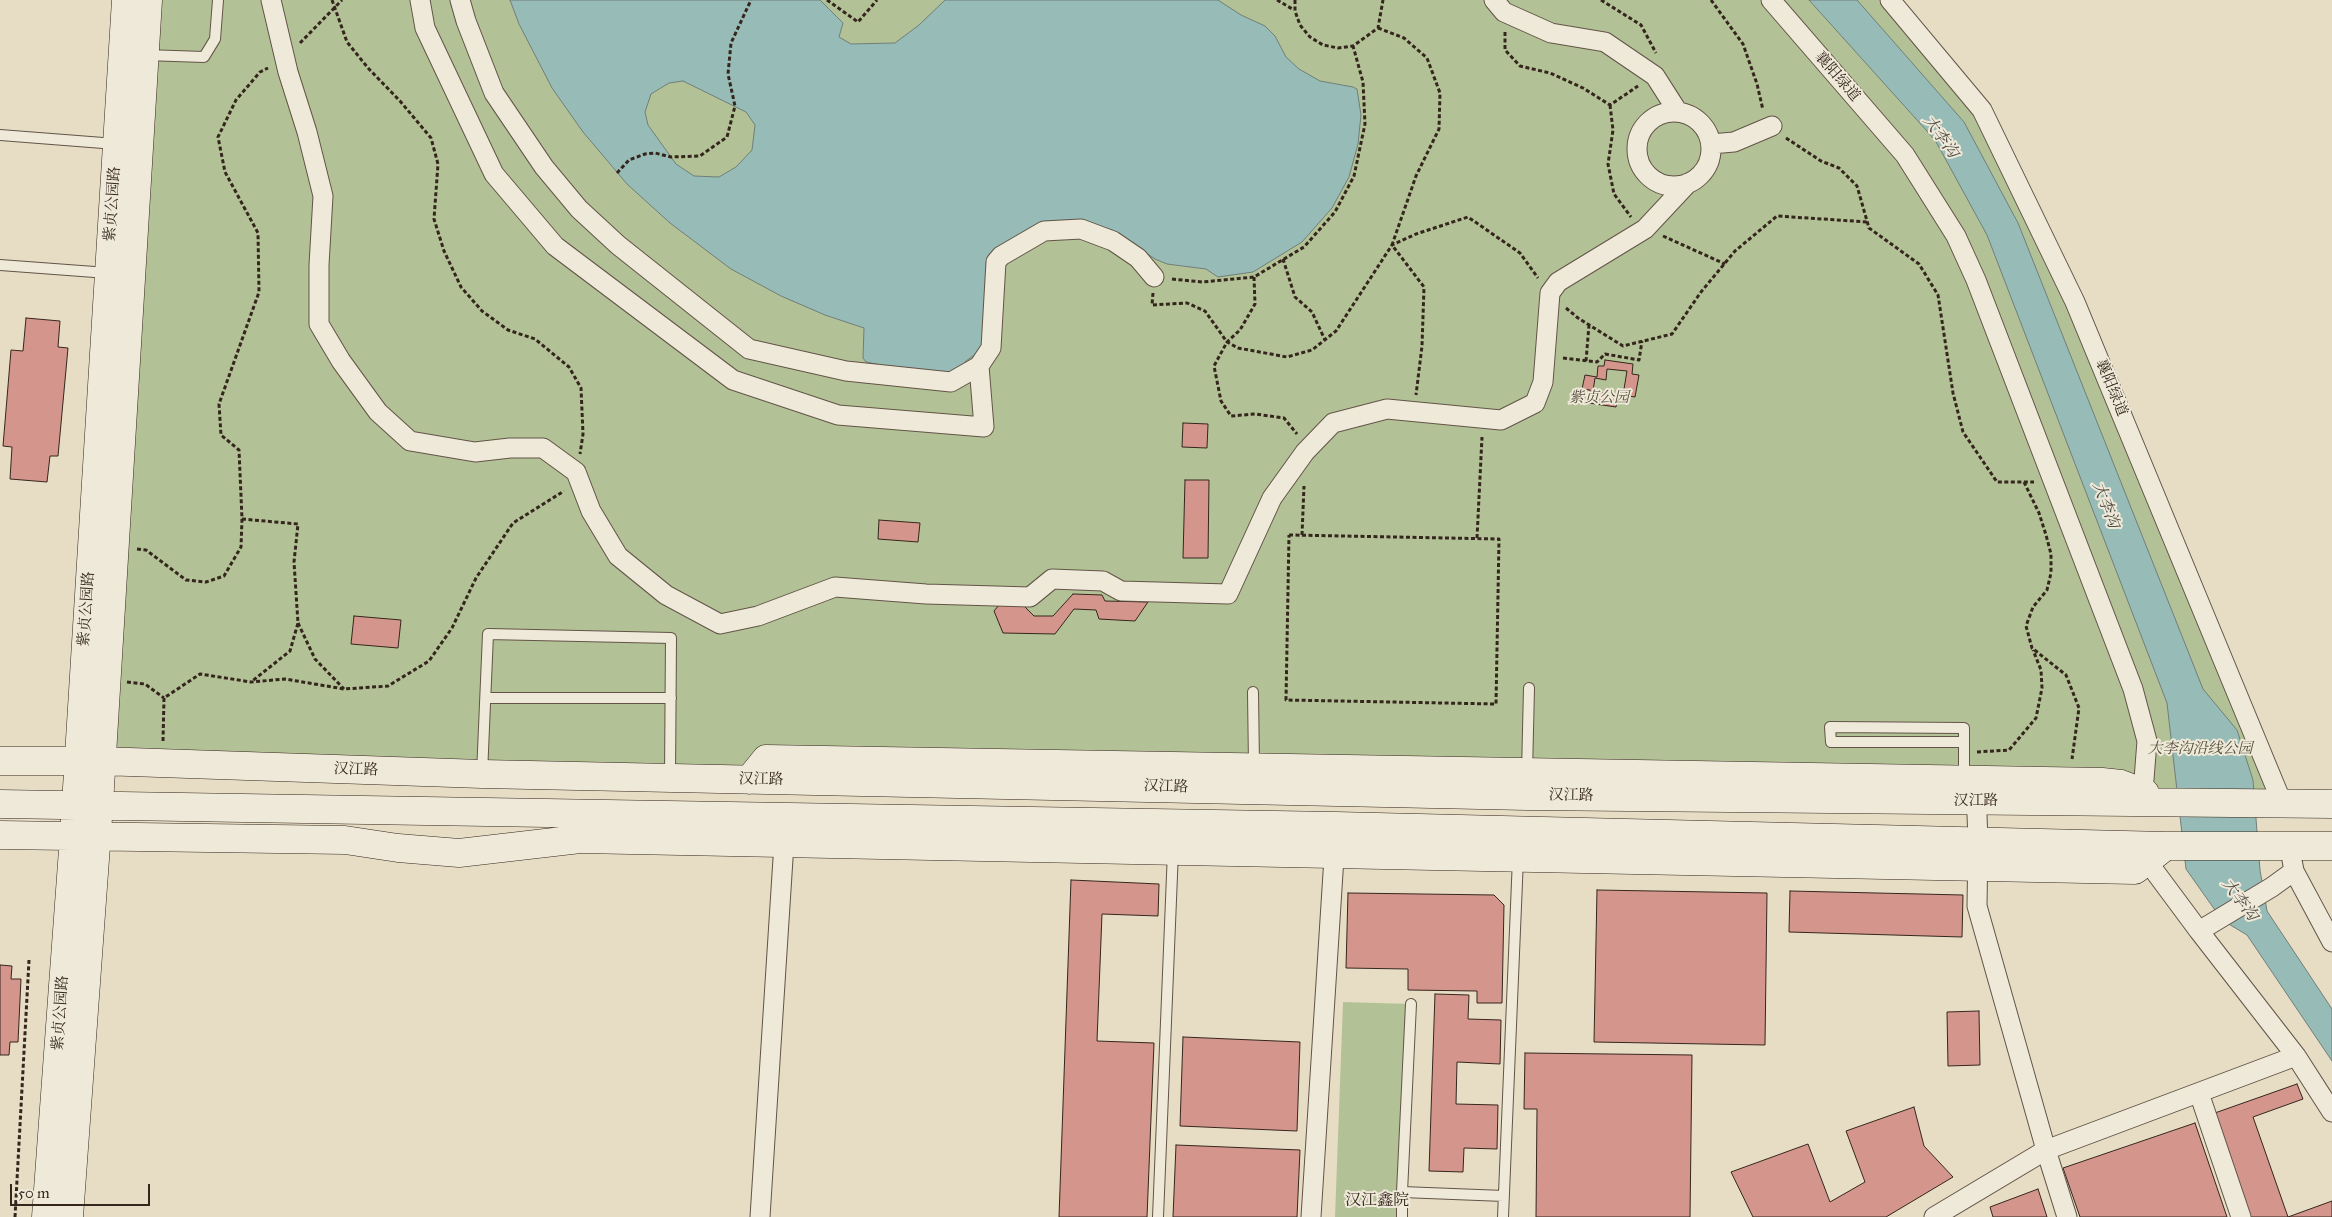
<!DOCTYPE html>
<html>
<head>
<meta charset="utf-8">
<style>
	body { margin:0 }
	#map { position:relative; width:2332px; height:1217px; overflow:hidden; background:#e7ddc4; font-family:"IM FELL Great Primer",serif }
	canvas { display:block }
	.scale { position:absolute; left:10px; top:1184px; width:140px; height:22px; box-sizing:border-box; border:2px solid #35261d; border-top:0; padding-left:6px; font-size:15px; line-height:18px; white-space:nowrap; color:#35261d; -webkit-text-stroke:4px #efe9d9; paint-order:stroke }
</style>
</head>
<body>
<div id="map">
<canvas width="2332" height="1217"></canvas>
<div class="scale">50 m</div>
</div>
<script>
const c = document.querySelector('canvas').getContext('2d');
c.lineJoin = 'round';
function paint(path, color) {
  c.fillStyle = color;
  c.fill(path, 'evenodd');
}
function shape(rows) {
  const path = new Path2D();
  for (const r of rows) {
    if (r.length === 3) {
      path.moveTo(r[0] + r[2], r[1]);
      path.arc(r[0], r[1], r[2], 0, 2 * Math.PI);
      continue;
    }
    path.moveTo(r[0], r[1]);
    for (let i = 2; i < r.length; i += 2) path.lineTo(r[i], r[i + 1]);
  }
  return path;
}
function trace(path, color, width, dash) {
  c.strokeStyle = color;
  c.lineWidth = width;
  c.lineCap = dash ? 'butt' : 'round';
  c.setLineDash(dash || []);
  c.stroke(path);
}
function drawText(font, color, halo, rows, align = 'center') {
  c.font = font + ' "IM FELL Great Primer","Noto Serif SC",serif';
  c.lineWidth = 4;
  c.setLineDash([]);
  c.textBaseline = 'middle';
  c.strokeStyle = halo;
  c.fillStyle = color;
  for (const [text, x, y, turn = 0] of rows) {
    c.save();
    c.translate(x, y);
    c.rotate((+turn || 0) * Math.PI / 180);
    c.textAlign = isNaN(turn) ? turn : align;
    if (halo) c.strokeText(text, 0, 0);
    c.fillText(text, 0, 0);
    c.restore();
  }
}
paint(shape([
	[157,0,1890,0,1982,110,2283,805,115,762],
	[1343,1002,1411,1004,1402,1217,1335,1217]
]), '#b3c296');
const water = shape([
	[510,0,820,0,843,23,839,37,851,44,895,43,919,25,945,0,1218,0,1241,15,1265,26,1275,36,1286,57,1299,69,1320,81,1353,87,1357,89,1361,115,1358,144,1349,177,1332,208,1302,242,1253,272,1218,277,1206,269,1167,264,1155,259,1112,230,1076,221,997,251,987,346,966,361,955,374,940,377,866,362,863,358,864,328,825,315,781,296,731,269,670,223,627,184,583,132,552,88,519,24,510,0],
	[683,81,746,112,755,125,752,150,736,167,719,177,694,176,676,164,648,125,645,112,651,94,669,83,683,81],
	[1809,0,1857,0,1964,122,2018,223,2203,689,2237,730,2253,780,2260,870,2267,911,2332,1009,2332,1061,2247,935,2222,920,2186,869,2167,703,1987,235,1935,140,1809,0]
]);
paint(water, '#97bbb6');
trace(water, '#707f79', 1);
const building = shape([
	[26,318,60,321,58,347,68,348,58,456,50,456,47,482,10,479,12,447,3,446,11,350,23,351,26,318],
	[1605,360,1633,364,1632,374,1639,375,1635,397,1623,395,1627,371,1607,369,1606,380,1595,378,1593,391,1618,395,1616,407,1589,403,1590,390,1582,389,1585,375,1597,377,1598,366,1604,366,1605,360],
	[1183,423,1208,424,1207,448,1182,447,1183,423],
	[1185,480,1209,480,1208,558,1183,558,1185,480],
	[879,520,920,523,918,542,878,539,879,520],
	[1073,594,1102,595,1105,601,1148,602,1135,621,1099,619,1096,610,1074,609,1055,634,1003,633,994,611,999,605,1024,606,1034,616,1053,616,1073,594],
	[354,616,401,620,398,648,351,644,354,616],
	[1071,880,1159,884,1158,916,1102,914,1097,1041,1154,1043,1147,1217,1059,1217,1071,880],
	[1597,890,1767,893,1765,1045,1594,1042,1597,890],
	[1790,891,1963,895,1962,937,1789,932,1790,891],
	[1348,893,1494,895,1504,905,1502,1003,1477,1003,1477,991,1408,990,1408,969,1346,968,1348,893],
	[0,965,12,966,11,979,21,979,18,1042,10,1042,9,1055,0,1055,0,965],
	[1435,994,1469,995,1468,1019,1501,1020,1500,1064,1457,1062,1456,1104,1498,1105,1497,1149,1464,1148,1463,1172,1429,1171,1435,994],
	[1979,1011,1980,1065,1948,1066,1947,1012,1979,1011],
	[1183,1037,1300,1042,1297,1131,1180,1126,1183,1037],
	[1525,1053,1692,1055,1690,1217,1536,1217,1537,1109,1524,1109,1525,1053],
	[2297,1084,2303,1099,2253,1117,2288,1217,2332,1201,2332,1217,2249,1217,2212,1114,2297,1084],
	[1914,1107,1924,1146,1953,1177,1886,1217,1753,1217,1731,1172,1808,1144,1830,1202,1865,1182,1846,1131,1914,1107],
	[2195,1123,2227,1217,2080,1217,2063,1168,2195,1123],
	[1176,1145,1300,1150,1297,1217,1173,1217,1176,1145],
	[2038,1189,2047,1217,1993,1217,1990,1207,2038,1189]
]);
paint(building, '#d4958c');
trace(building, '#35261d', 1);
const lane = shape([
	[145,55,204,57,215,39,218,0],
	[0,135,116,144],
	[0,265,108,273],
	[1253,692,1254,766],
	[486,698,671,698],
	[1964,742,1831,742,1830,727,1964,728,1964,777],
	[1527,772,1529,688],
	[482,774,488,634,671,638,670,777],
	[1411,1004,1402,1192,1504,1196],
	[1158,1217,1173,851],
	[1402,1217,1402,1192],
	[1503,1217,1518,858]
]);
const street = shape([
	[271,0,288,72,307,132,323,196,319,265,319,324,341,361,378,412,410,441,475,452,510,448,543,448,576,472,591,511,618,556,666,595,720,624,758,616,835,587,926,594,1030,597,1052,579,1103,581,1121,591,1228,594,1272,498,1305,452,1333,423,1387,409,1501,420,1535,403,1543,382,1550,293,1558,282,1645,229,1688,183],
	[420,0,425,28,494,174,555,246,733,380,838,415,984,427,979,366],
	[460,0,466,21,494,93,544,167,579,209,618,245,749,349,846,371,951,382,979,366,991,348,996,262,1001,256,1044,231,1081,229,1113,241,1138,258,1154,277],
	[1494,0,1504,12,1551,33,1605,42,1655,76,1678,112],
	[1771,0,1905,155,1956,236,1976,280,2133,689,2147,741,2143,792],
	[1890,0,1982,110,2075,302,2283,805],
	[1674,149,37],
	[1711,144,1734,142,1772,126],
	[1976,789,1978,841,1977,906,2046,1150,2067,1217],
	[2292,860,2294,871,2332,942],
	[2147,861,2199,931],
	[2294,871,2272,887,2199,931,2296,1056,2332,1112],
	[2199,1093,2241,1217],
	[760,1217,784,843],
	[1311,1217,1336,826],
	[1934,1217,2046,1150,2296,1056]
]);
const secondary = shape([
	[0,761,100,761,482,774,1527,796,2332,804],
	[749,780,766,759,2102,782,2121,784,2145,793],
	[0,804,1336,826,2166,846,2332,846],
	[0,835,345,840,398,848,459,853,580,839,2135,870,2166,846],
	[46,1217,74,836,126,0],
	[69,1217,99,804,148,0]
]);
trace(lane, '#625447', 12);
trace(street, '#625447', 21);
trace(secondary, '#35261d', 29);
trace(shape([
	[332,0,347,42,368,68,400,101,431,138,438,164,434,219,444,251,461,287,482,311,508,330,535,339,569,367,581,388,583,434,580,454],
	[827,0,858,22,877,0],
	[1277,0,1294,10],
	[1295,0,1295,11,1300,25,1310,37,1323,45,1338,48,1353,46,1378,28,1383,0],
	[1601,0,1641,25,1656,53],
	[1711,0,1743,44,1757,84,1763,110],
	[1378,28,1404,38,1427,58,1440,93,1439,129,1416,176,1392,245,1424,287,1422,346,1416,395],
	[1505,32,1505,50,1520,66,1550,73,1583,88,1610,105,1638,86],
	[300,43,342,0],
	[1610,105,1613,130,1608,164,1614,194,1631,217],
	[1786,138,1821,161,1839,168,1857,186,1869,228,1919,264,1938,295,1953,393,1963,432,1997,482,2034,482],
	[617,173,629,160,645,154,655,153,671,157,700,156,727,137,735,106,728,74,731,43,751,0],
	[1663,236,1725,264],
	[1283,259,1295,297,1312,312,1325,340],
	[1254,277,1255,304,1240,330,1227,342,1214,366,1221,401,1231,416,1255,414,1284,418,1297,434],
	[1172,279,1202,282,1254,277,1304,247,1335,212,1354,176,1365,124,1363,82,1353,46],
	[1153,293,1152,305,1187,303,1205,311,1227,342,1238,348,1287,357,1312,350,1336,331,1392,245,1416,234,1468,217,1520,253,1538,278],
	[1566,308,1578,318,1623,346,1672,334,1701,292,1735,251,1777,216,1868,222],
	[1563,358,1597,362,1605,354,1639,360,1642,341],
	[1586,361,1589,325],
	[2024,482,2039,513,2046,535,2051,554,2051,573,2047,590,2033,607,2026,626,2032,648,2066,675,2079,708,2072,759],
	[242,519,298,524,294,562,298,623,290,651,251,682],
	[1289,535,1499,539,1496,704,1286,700,1289,535],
	[1302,535,1304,486],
	[1477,538,1482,437],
	[137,549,146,550,186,580,206,582,224,576,241,547,242,519,239,450,221,435,219,404,259,292,258,233,225,172,218,137,236,100,260,72,268,68],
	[298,623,315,659,344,689],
	[127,682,145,684,164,698],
	[163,741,164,698,200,674,251,682,285,679,344,689,388,686,429,661,452,628,476,578,513,523,564,491],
	[1977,752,2009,750,2036,718,2042,688,2041,670,2033,650],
	[15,1217,29,960]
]), '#35261d', 3, [4, 2.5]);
trace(lane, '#efe9d9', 10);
trace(street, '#efe9d9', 19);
trace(secondary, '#efe9d9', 28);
drawText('15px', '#35261d', '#efe9d9', [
	["襄阳绿道",1837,77,49],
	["紫贞公园路",113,204,-86],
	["襄阳绿道",2111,388,68],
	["紫贞公园路",87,609,-86],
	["汉江路",356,770,2],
	["汉江路",761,780,1],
	["汉江路",1166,787,2],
	["汉江路",1571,796,1],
	["汉江路",1976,801],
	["紫贞公园路",61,1013,-86]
]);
drawText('italic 15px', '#544d3b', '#efe9d9', [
	["紫贞公园",1599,398],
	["大李沟沿线公园",2200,749]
]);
drawText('italic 16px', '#4e4b43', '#efe9d9', [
	["大李沟",1940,137,54],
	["大李沟",2105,505,69],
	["大李沟",2239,900,53]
]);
drawText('16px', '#35261d', '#efe9d9', [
	["汉江鑫院",1377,1201]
]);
</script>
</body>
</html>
